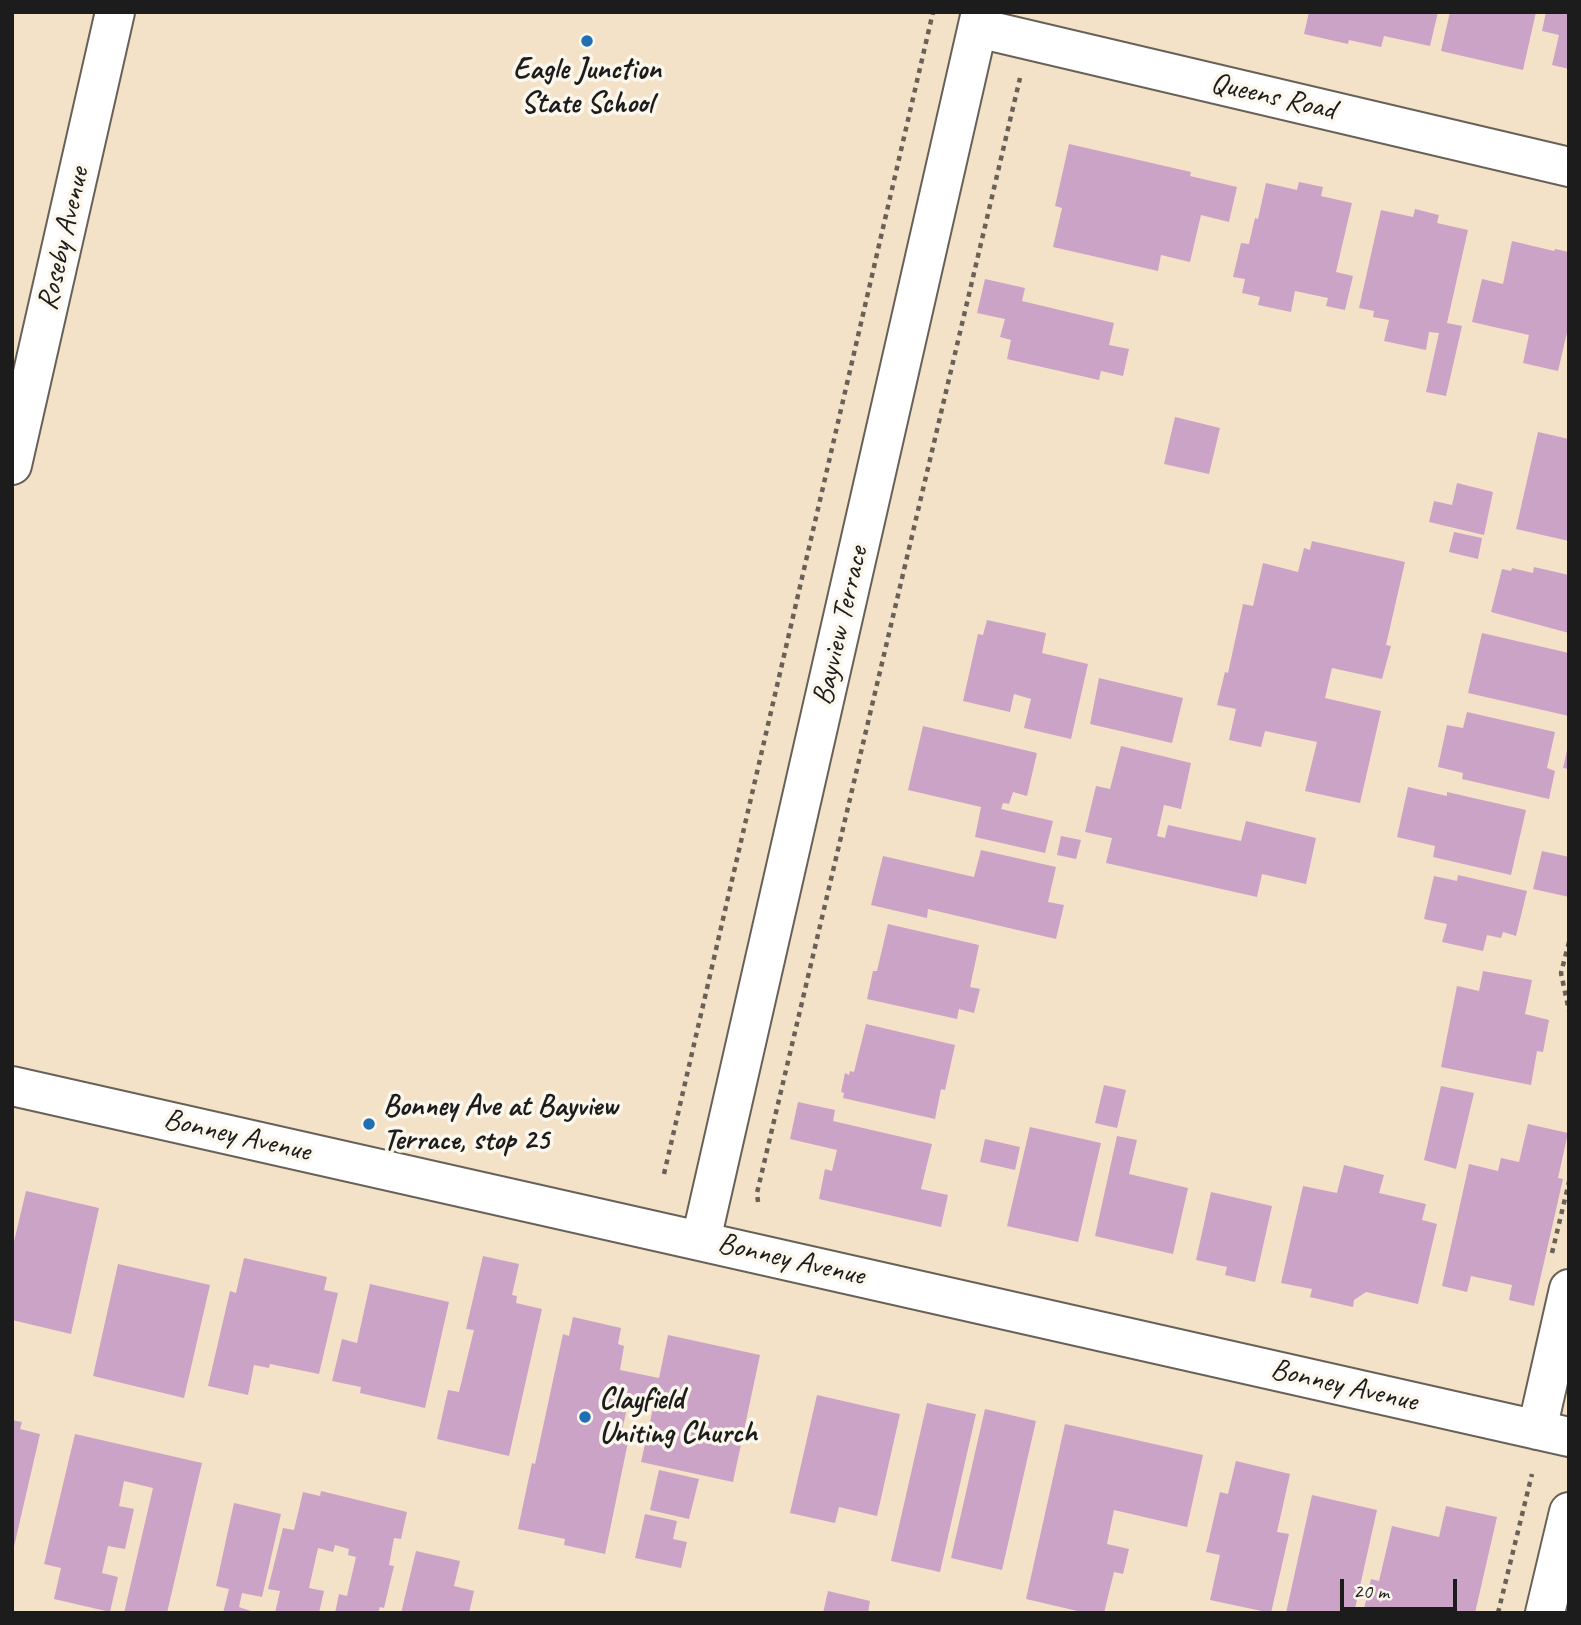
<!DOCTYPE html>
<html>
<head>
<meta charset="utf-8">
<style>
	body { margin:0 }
	#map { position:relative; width:1581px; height:1625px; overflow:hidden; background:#f4e2c8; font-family:Caveat,sans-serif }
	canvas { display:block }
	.frame { position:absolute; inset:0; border:14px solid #1c1c1c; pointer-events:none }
	.scale { position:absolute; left:1340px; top:1579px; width:117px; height:32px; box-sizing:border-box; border:4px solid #1c1c1c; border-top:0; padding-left:9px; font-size:21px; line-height:24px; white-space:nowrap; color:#1c1c1c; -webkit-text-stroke:5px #fbf7ec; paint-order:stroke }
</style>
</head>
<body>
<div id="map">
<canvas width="1581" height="1625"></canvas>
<div class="frame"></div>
<div class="scale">20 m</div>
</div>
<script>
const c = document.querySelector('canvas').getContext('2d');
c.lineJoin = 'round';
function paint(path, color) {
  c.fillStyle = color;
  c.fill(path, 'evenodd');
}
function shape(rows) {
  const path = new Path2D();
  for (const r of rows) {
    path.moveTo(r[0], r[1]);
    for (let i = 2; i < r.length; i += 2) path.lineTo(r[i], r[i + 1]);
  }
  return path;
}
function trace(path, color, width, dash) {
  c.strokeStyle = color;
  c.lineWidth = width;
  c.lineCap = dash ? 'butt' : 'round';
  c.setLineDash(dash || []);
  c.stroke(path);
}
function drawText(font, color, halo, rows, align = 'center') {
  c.font = font + ' Caveat,sans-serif';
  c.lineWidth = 7;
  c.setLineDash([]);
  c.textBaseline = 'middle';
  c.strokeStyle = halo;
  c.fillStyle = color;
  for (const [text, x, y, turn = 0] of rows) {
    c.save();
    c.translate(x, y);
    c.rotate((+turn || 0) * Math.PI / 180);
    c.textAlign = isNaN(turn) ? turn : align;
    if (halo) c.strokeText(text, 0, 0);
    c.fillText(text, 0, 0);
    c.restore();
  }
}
paint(shape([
	[1309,12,1438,12,1430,46,1384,36,1381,47,1349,40,1348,44,1304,34],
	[1450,12,1536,12,1523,70,1441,51],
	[1546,12,1569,12,1569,69,1552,65,1559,35,1542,31],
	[1069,144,1191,172,1190,176,1237,187,1229,222,1201,215,1190,262,1161,255,1158,271,1053,247,1062,208,1055,206],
	[1299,182,1323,187,1321,196,1352,203,1336,272,1353,276,1345,310,1326,306,1328,298,1295,291,1291,312,1258,305,1260,297,1242,293,1245,279,1233,277,1241,243,1249,244,1255,218,1258,219,1266,183,1297,190],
	[1415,209,1439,215,1437,223,1468,230,1447,323,1462,326,1446,396,1426,392,1439,333,1429,332,1426,350,1384,341,1389,320,1373,317,1374,311,1359,308,1381,210,1413,217],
	[1512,241,1554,251,1555,249,1569,252,1569,324,1558,371,1523,363,1529,335,1472,322,1482,279,1503,284],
	[985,279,1025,288,1022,301,1114,323,1109,345,1129,349,1123,376,1101,371,1099,380,1007,359,1011,340,1000,337,1005,319,977,313],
	[1175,417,1220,428,1209,474,1164,464],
	[1538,432,1569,439,1569,541,1516,529],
	[1457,483,1493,492,1484,535,1429,522,1434,501,1452,505],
	[1454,532,1482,538,1478,559,1449,552],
	[1312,541,1405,562,1386,645,1391,646,1382,679,1332,668,1325,698,1381,711,1360,803,1305,791,1317,742,1265,731,1261,747,1229,740,1236,709,1217,705,1225,672,1228,673,1243,604,1253,606,1263,563,1298,572,1304,548,1310,550],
	[1534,567,1569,575,1569,633,1491,612,1502,569,1511,571,1512,568,1533,573],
	[987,620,1046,633,1042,653,1088,664,1071,739,1024,728,1031,699,1014,694,1010,712,963,701,978,634,983,635],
	[1482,633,1569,653,1569,716,1468,693],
	[1099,678,1183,698,1172,743,1090,724],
	[1467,712,1555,732,1547,768,1555,771,1549,799,1462,779,1463,773,1438,767,1447,725,1463,728],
	[923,726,1037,753,1027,796,1013,792,1009,804,1003,803,1001,809,1053,821,1045,853,975,837,981,807,908,790],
	[1121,746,1191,763,1181,809,1164,805,1157,836,1165,838,1168,825,1241,841,1246,821,1316,838,1306,884,1262,874,1257,897,1106,863,1112,838,1085,832,1096,786,1110,789],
	[1568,746,1569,746,1569,769,1563,768],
	[1408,787,1447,796,1447,792,1526,810,1511,875,1433,857,1435,846,1397,837],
	[1061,836,1081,840,1076,859,1057,855],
	[981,850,1056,867,1048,902,1064,905,1056,939,928,909,927,918,871,905,883,856,974,877],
	[1542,851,1569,857,1569,897,1533,889],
	[1458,875,1527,891,1516,936,1503,932,1501,938,1487,935,1483,951,1442,942,1447,924,1424,919,1434,876,1457,881],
	[888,924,979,945,970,987,980,989,974,1013,959,1009,957,1019,867,999,873,971,877,971],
	[1483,971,1532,980,1525,1014,1549,1020,1543,1052,1537,1051,1531,1085,1441,1067,1457,986,1479,991],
	[866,1024,955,1045,945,1090,941,1089,935,1119,843,1098,844,1093,841,1092,845,1073,849,1075,850,1071,854,1072],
	[1104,1085,1126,1090,1117,1128,1095,1123],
	[1441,1086,1474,1093,1456,1169,1424,1160],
	[798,1102,835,1110,833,1121,932,1144,921,1189,948,1195,941,1227,819,1199,825,1169,832,1171,837,1150,790,1139],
	[1528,1124,1568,1133,1558,1178,1563,1179,1534,1306,1509,1300,1512,1285,1471,1276,1467,1292,1442,1286,1469,1164,1498,1171,1501,1158,1519,1162],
	[1030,1127,1101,1143,1078,1242,1007,1226],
	[1117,1136,1137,1140,1129,1174,1188,1188,1173,1254,1095,1236],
	[985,1139,1020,1147,1015,1170,980,1162],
	[1344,1165,1384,1175,1379,1193,1426,1204,1422,1220,1437,1224,1418,1304,1366,1292,1354,1300,1353,1307,1310,1297,1312,1289,1281,1283,1303,1186,1337,1193],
	[26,1191,99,1208,71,1334,12,1320,12,1250],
	[1211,1192,1272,1206,1255,1282,1225,1275,1227,1267,1196,1260],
	[483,1256,519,1264,512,1295,517,1296,516,1303,542,1309,509,1456,437,1439,448,1390,459,1392,474,1330,466,1329],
	[244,1258,327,1277,324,1290,338,1293,319,1374,270,1364,269,1368,254,1365,248,1395,208,1386,230,1291,236,1293],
	[118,1264,210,1285,184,1398,93,1376],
	[370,1284,449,1302,425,1408,360,1393,361,1387,332,1381,342,1339,357,1343],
	[573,1317,621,1328,618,1344,624,1346,620,1370,659,1378,668,1335,760,1355,733,1482,641,1462,654,1404,629,1398,621,1436,629,1437,605,1554,564,1545,565,1539,518,1529,532,1463,535,1464,563,1334,569,1336],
	[817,1395,900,1414,877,1516,839,1507,835,1523,790,1513],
	[927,1403,976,1414,940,1572,891,1561],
	[985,1409,1036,1421,1002,1570,951,1558],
	[12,1420,22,1422,20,1429,40,1434,13,1551],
	[1065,1424,1203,1455,1187,1527,1114,1510,1107,1544,1129,1549,1123,1574,1114,1572,1104,1613,1086,1613,1026,1599],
	[75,1434,202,1463,167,1613,124,1613,153,1488,124,1481,119,1506,134,1509,125,1549,108,1546,102,1573,118,1577,110,1612,54,1599,61,1568,44,1564],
	[1236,1461,1290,1474,1277,1532,1289,1534,1271,1613,1210,1600,1220,1555,1206,1552,1220,1492,1228,1494],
	[659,1470,699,1479,689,1519,650,1510],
	[321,1491,407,1512,401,1539,394,1538,389,1565,394,1566,384,1608,380,1607,378,1613,335,1613,339,1594,347,1596,356,1557,348,1555,349,1549,335,1545,333,1552,318,1548,309,1588,324,1591,319,1613,275,1613,280,1591,268,1589,283,1528,294,1530,303,1492,320,1496],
	[1312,1495,1377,1510,1354,1613,1286,1613],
	[234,1503,281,1514,262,1597,242,1593,239,1607,257,1613,223,1613,229,1589,216,1586],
	[1446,1506,1497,1517,1475,1613,1363,1613,1371,1579,1379,1581,1392,1526,1439,1537],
	[645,1514,677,1521,673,1539,687,1542,681,1568,635,1558],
	[416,1551,460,1561,454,1586,474,1591,469,1613,401,1613],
	[828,1591,870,1601,868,1613,823,1613]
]), '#cba3c6');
const minor = shape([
	[978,28,1569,167],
	[12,465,115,12],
	[12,1086,1569,1437],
	[701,1240,981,12],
	[1537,1430,1569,1289],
	[1545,1613,1569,1512]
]);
trace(minor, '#686158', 42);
trace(shape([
	[1569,942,1561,973,1569,1011],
	[664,1174,933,12],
	[758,1202,757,1193,1020,78],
	[1552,1253,1569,1182],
	[1498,1613,1532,1474]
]), '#686158', 4.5, [5, 5]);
trace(minor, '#fff', 38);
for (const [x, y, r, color] of [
	[587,41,7,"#1f6fb2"],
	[369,1124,7,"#1f6fb2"],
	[585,1417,7,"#1f6fb2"]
]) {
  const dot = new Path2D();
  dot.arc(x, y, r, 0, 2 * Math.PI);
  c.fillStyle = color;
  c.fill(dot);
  trace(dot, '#fbf7ec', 2.5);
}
drawText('bold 30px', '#1c1c1c', '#fbf7ec', [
	["Eagle Junction",587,70,"center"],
	["State School",587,104,"center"],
	["Bonney Ave at Bayview",383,1107],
	["Terrace, stop 25",383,1141],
	["Clayfield",599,1400],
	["Uniting Church",599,1434]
], 'left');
drawText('30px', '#1c1c1c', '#fbf7ec', [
	["Queens Road",1273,97,13],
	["Roseby Avenue",64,239,-77],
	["Bayview Terrace",841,626,-77],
	["Bonney Avenue",237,1136,13],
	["Bonney Avenue",791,1260,13],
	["Bonney Avenue",1344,1386,13]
]);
</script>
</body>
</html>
